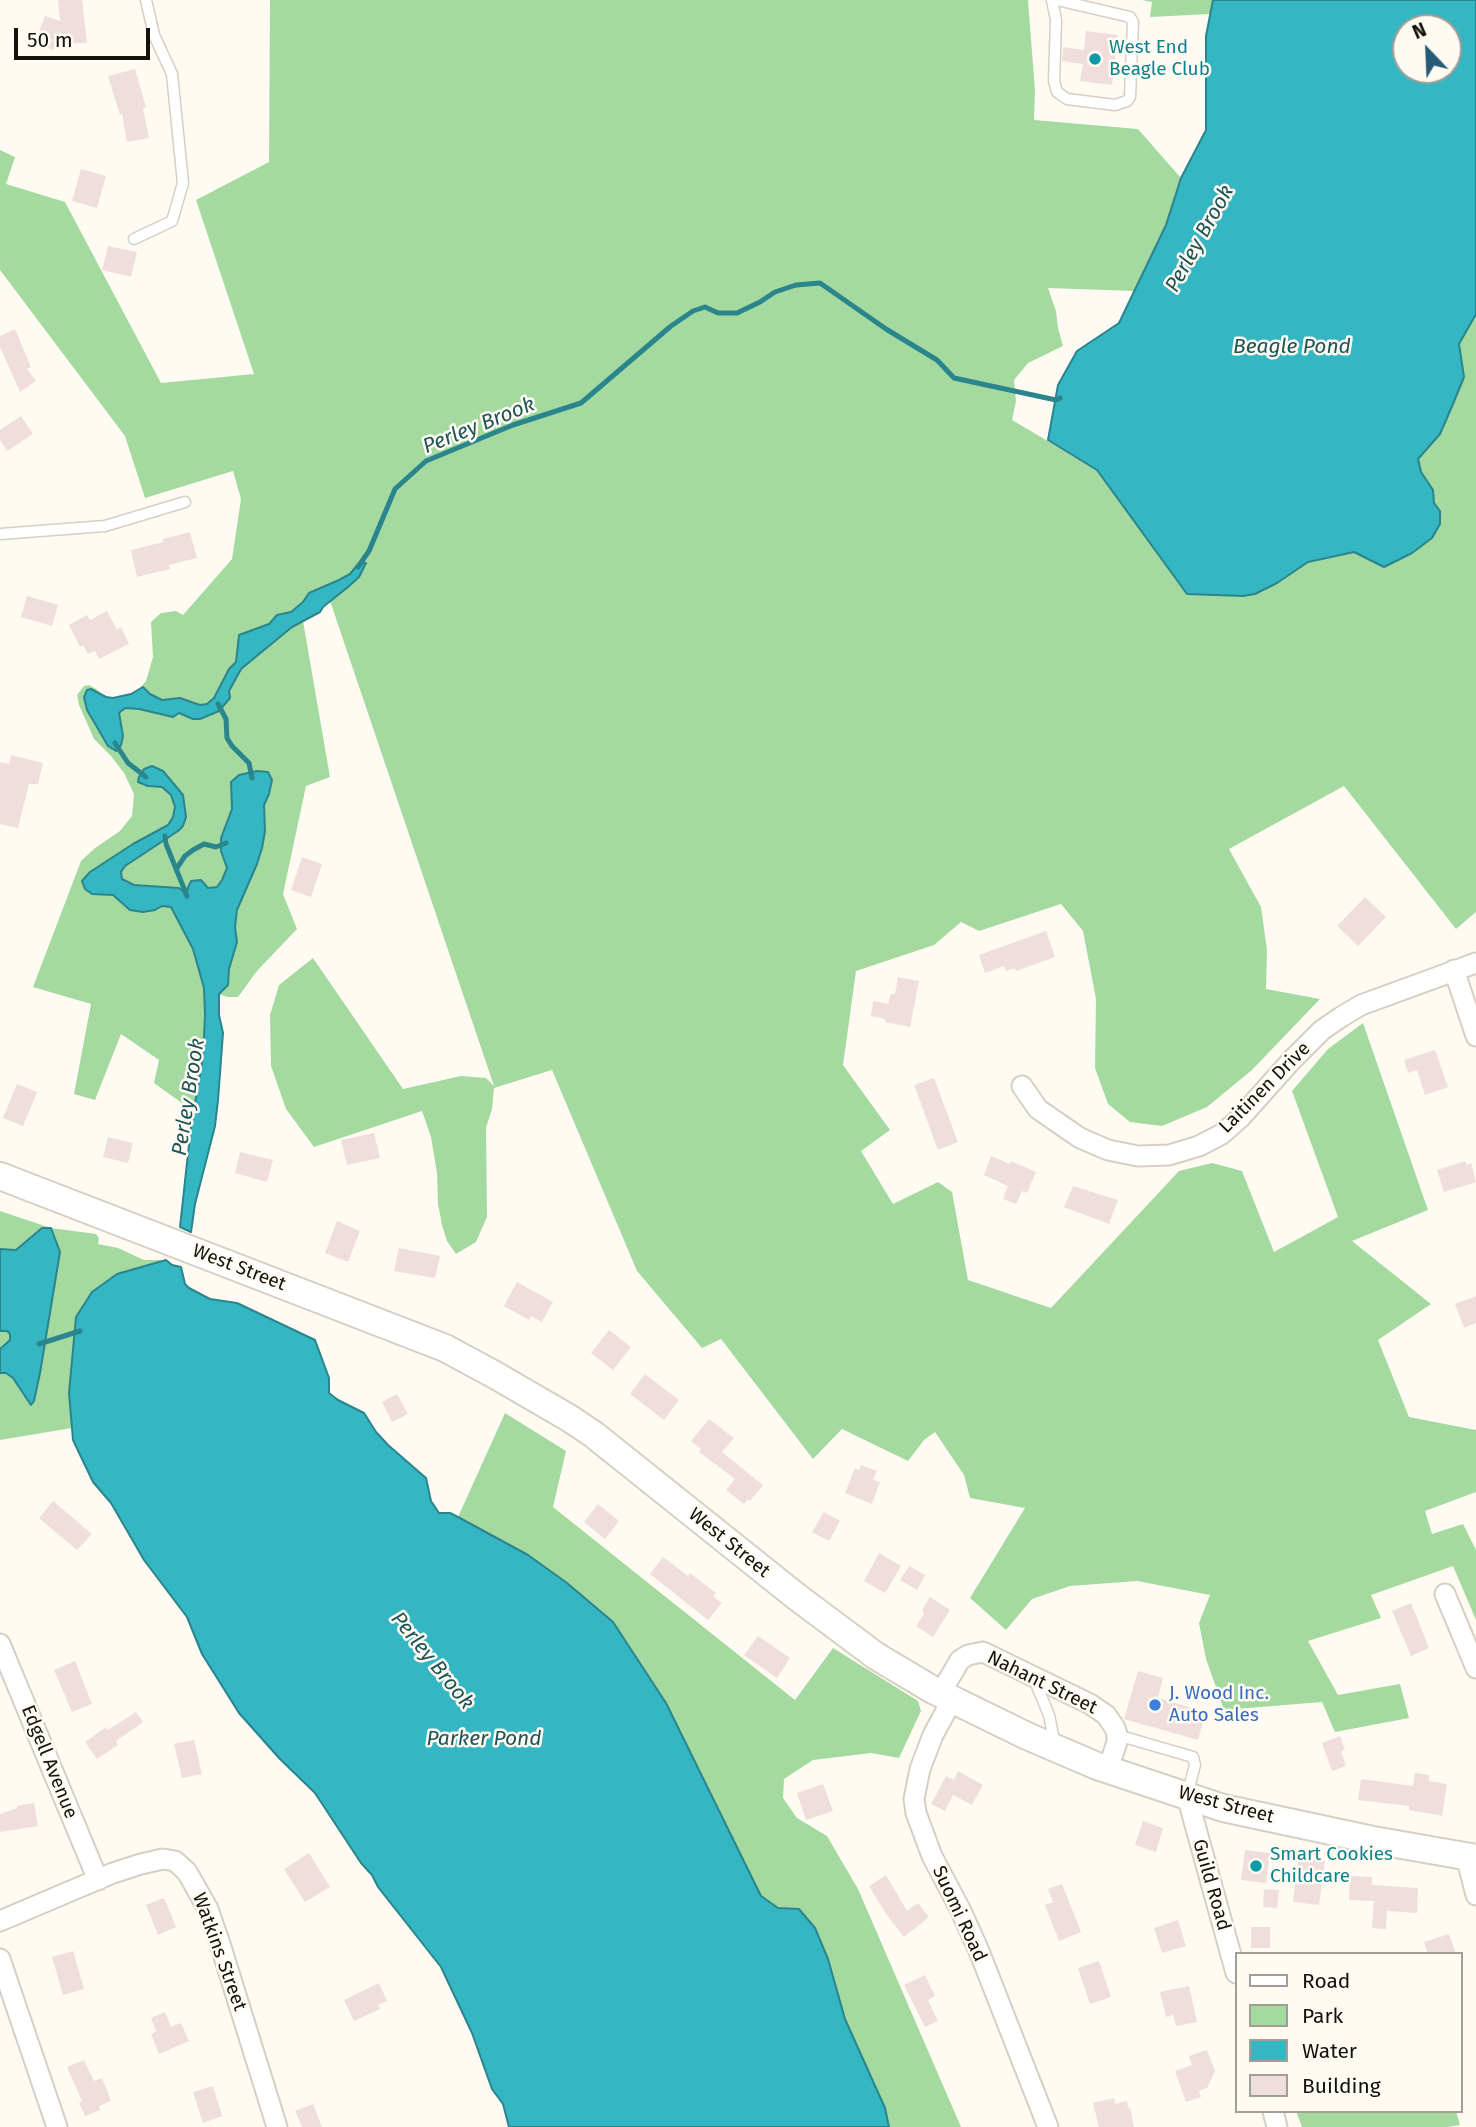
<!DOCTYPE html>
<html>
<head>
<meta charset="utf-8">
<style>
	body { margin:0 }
	#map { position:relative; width:1476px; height:2127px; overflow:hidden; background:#fffbf3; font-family:"Fira Sans",sans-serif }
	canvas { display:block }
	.legend { position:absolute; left:1235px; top:1952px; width:228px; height:161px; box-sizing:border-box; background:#fffbf3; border:2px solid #a19e97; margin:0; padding:9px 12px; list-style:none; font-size:21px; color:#13120d }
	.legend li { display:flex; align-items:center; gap:14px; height:35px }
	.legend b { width:35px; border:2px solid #a19e97 }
	.north { position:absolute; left:1392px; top:14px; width:70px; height:70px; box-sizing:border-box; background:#fffbf3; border:2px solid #a19e97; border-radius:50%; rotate:337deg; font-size:19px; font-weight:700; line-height:28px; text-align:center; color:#13120d }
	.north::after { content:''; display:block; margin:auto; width:24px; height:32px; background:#265c77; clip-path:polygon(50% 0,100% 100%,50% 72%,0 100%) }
	.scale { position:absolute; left:14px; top:28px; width:136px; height:32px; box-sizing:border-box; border:4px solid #13120d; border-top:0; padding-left:9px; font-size:21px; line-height:24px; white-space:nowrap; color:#13120d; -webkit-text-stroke:5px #fffbf3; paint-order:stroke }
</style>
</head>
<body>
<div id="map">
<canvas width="1476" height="2127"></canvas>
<ul class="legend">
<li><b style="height:9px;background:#fff"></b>Road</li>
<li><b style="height:19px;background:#a4da9f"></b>Park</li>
<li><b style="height:19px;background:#34b6c3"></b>Water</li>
<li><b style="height:19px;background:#efdedc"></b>Building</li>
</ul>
<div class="north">N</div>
<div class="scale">50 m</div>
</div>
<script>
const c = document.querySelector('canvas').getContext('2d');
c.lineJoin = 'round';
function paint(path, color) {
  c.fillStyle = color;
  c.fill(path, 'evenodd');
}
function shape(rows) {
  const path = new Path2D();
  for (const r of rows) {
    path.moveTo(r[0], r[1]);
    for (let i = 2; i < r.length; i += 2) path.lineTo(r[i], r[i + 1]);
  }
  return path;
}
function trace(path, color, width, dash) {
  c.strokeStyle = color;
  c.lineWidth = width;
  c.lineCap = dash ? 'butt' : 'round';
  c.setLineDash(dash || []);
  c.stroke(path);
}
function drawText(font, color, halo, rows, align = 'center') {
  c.font = font + ' "Fira Sans",sans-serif';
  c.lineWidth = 5;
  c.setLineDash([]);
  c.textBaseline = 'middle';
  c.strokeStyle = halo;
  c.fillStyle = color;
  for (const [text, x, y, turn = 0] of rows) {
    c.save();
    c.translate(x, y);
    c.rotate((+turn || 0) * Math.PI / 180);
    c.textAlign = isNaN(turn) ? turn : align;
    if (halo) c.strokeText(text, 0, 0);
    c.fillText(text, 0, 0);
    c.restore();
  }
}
paint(shape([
	[270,0,1028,0,1035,91,1034,120,1138,129,1181,178,1166,225,1134,291,1048,288,1056,311,1058,328,1063,346,1028,363,1014,380,1016,401,1012,420,1097,470,1187,594,1243,596,1255,594,1277,583,1308,562,1354,551,1384,567,1434,503,1433,490,1421,472,1418,459,1440,434,1453,404,1464,377,1459,344,1476,314,1476,912,1456,929,1344,786,1229,849,1261,907,1267,950,1266,989,1320,999,1252,1070,1207,1107,1162,1126,1130,1122,1108,1104,1095,1068,1096,999,1083,931,1061,904,979,931,961,922,934,945,856,971,843,1065,890,1130,861,1151,893,1204,938,1182,952,1192,968,1280,1051,1308,1179,1171,1212,1163,1242,1171,1274,1252,1338,1217,1292,1091,1328,1049,1363,1023,1428,1210,1352,1241,1431,1304,1378,1340,1409,1417,1476,1430,1476,1492,1425,1511,1432,1534,1463,1524,1476,1550,1476,1620,1453,1566,1371,1595,1381,1618,1308,1641,1338,1695,1400,1684,1409,1718,1335,1732,1322,1702,1224,1710,1206,1659,1199,1623,1210,1595,1137,1581,1070,1586,1032,1599,1006,1630,970,1598,1025,1508,970,1498,964,1475,935,1432,924,1440,908,1461,842,1429,813,1459,721,1339,702,1348,637,1271,552,1070,494,1088,492,1109,486,1128,487,1217,476,1242,456,1254,447,1241,442,1225,438,1204,437,1173,431,1137,422,1111,314,1147,286,1109,271,1066,270,1015,279,985,313,958,403,1089,461,1076,486,1078,494,1086,325,586,310,593,303,602,291,612,292,627,303,621,330,777,306,786,283,894,297,929,257,971,238,997,227,997,204,989,205,1015,203,1057,195,1106,186,1106,154,1083,159,1060,121,1034,95,1100,74,1094,91,1004,33,987,81,861,95,848,120,831,132,816,134,794,124,773,111,756,94,739,79,705,77,695,84,686,89,685,96,689,106,697,113,698,131,694,141,687,146,681,153,657,151,622,161,613,176,611,183,615,232,559,241,499,233,471,145,498,125,436,0,270,0,150,15,157,6,184,65,202,161,383,254,374,196,200,269,162],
	[1142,0,1213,0,1210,14,1150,17,1152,2],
	[0,1211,51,1228,96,1234,99,1238,98,1244,118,1248,144,1260,166,1260,117,1274,69,1393,72,1428,0,1440],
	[505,1413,566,1451,553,1507,795,1700,833,1648,918,1701,921,1711,899,1758,871,1753,813,1760,784,1779,783,1798,797,1818,827,1836,858,1889,961,2127,889,2127,885,2108,845,2019,828,1959,815,1928,799,1909,778,1908,761,1897,666,1703,613,1622,567,1583,528,1555,458,1517],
	[1296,2111,1456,2111,1460,2125,1448,2127,1302,2127]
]), '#a4da9f');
const water = shape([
	[1213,0,1476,0,1476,314,1459,344,1464,377,1453,404,1440,434,1418,459,1421,472,1433,490,1434,503,1440,511,1440,524,1432,538,1412,553,1384,567,1354,552,1308,562,1277,583,1255,594,1243,596,1187,594,1097,470,1048,440,1058,385,1077,351,1119,323,1166,225,1181,178,1206,130,1206,36,1213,0],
	[1448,28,1448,70,1406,70,1406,28,1448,28],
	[359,563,366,563,359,577,348,587,323,607,320,612,292,627,241,669,229,691,230,698,219,711,200,719,193,719,179,713,173,717,139,709,125,708,119,713,123,736,121,745,116,751,108,746,87,710,84,697,87,690,91,689,106,697,113,698,131,694,143,687,150,694,162,700,180,698,200,705,207,704,214,698,229,669,236,662,239,635,269,624,277,615,291,612,303,602,309,593,339,580,350,574,359,563],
	[152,766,163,771,183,795,186,817,183,826,178,831,125,866,121,872,122,879,134,885,179,888,183,891,187,890,191,881,201,880,208,888,217,887,222,880,227,868,221,851,221,838,232,809,231,782,239,775,257,771,268,772,272,780,269,794,264,805,265,831,262,848,257,864,237,910,235,927,237,942,229,969,228,985,219,994,219,1015,223,1033,218,1100,215,1126,195,1204,191,1232,180,1227,191,1126,203,1057,205,1015,204,988,193,949,171,907,162,906,155,910,143,912,130,910,113,895,92,894,85,889,82,881,90,872,133,844,168,825,173,817,175,807,171,795,162,787,148,786,138,782,139,777,144,769,152,766],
	[42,1228,51,1228,60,1252,40,1373,34,1401,31,1405,13,1378,6,1373,0,1373,0,1349,10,1340,10,1334,7,1331,0,1331,0,1249,16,1250,42,1228],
	[166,1260,172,1265,181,1267,185,1284,189,1288,210,1299,237,1303,315,1340,329,1378,329,1393,338,1400,364,1413,376,1432,388,1445,426,1478,431,1501,439,1513,450,1513,458,1517,528,1555,567,1583,613,1622,666,1703,761,1896,778,1908,799,1909,815,1928,828,1959,845,2019,885,2108,889,2127,509,2127,503,2104,492,2089,472,2033,441,1967,378,1887,372,1875,361,1863,315,1793,279,1758,239,1713,202,1654,187,1617,144,1560,111,1503,93,1482,73,1440,69,1393,76,1317,92,1292,117,1274,166,1260]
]);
paint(water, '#34b6c3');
trace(water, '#2a858c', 2);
trace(shape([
	[358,567,369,551,395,489,426,461,513,425,581,403,671,326,693,311,705,307,718,313,737,313,760,302,775,292,796,285,820,283,886,329,937,360,954,378,1056,400,1060,398],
	[218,704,226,719,227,738,232,746,249,763,252,778],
	[115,743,128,763,146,777],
	[165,836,166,844,187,896],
	[177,868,185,856,193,850,204,844,216,847,226,843],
	[39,1344,80,1331]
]), '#2a858c', 5);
paint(shape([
	[58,0,82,0,87,43,56,43,53,50,35,43,45,16,60,21],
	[1086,31,1118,35,1112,85,1080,81,1083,64,1062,61,1063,47,1084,50],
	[135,69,146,107,143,108,149,138,127,142,122,114,120,115,108,76],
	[81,169,106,176,97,208,72,201],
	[108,246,137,252,131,277,102,270],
	[15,329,31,367,27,369,36,381,20,392,0,347,0,336],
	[21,416,33,434,7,451,0,440,0,430],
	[190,532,197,558,169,565,170,569,137,577,131,550,163,542,163,539],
	[27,596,58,605,52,626,21,617],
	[107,611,117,630,121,627,129,644,99,659,95,651,88,654,83,645,80,647,69,625,87,615,90,620],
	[11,755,43,763,38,784,29,784,18,828,0,824,0,762,9,764],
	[302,857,322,864,311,897,291,890],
	[1365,897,1386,917,1358,946,1337,926],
	[1046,931,1055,957,1016,971,1015,968,1006,971,1004,966,985,973,979,955],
	[898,977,919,981,910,1027,885,1022,885,1019,871,1016,873,1001,888,1004,891,994,895,994],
	[1435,1050,1448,1087,1425,1095,1417,1070,1408,1073,1404,1060],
	[934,1078,958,1142,938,1150,914,1085],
	[17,1084,37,1092,23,1126,3,1118],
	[374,1133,380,1158,347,1165,341,1140],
	[108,1137,133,1143,128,1163,103,1157],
	[240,1152,273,1160,267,1182,235,1173],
	[991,1156,1010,1164,1011,1161,1036,1172,1027,1193,1022,1191,1016,1204,1003,1199,1008,1186,984,1175],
	[1465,1161,1467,1165,1471,1163,1476,1182,1444,1192,1437,1170],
	[1073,1186,1118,1200,1109,1224,1064,1207],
	[337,1221,360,1231,348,1262,325,1253],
	[399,1248,440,1256,435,1278,394,1271],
	[517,1282,553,1302,542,1322,531,1316,529,1320,504,1306],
	[1476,1296,1476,1323,1464,1328,1455,1304],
	[609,1330,631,1347,613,1370,591,1353],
	[645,1374,679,1400,664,1420,630,1394],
	[397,1394,408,1414,392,1422,382,1402],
	[709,1419,734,1438,722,1452,763,1485,750,1501,748,1499,744,1504,726,1490,735,1479,699,1452,701,1449,691,1441],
	[861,1465,877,1471,873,1480,880,1482,872,1504,845,1493,855,1468,859,1470],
	[53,1501,92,1534,77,1550,39,1518],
	[598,1504,619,1521,605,1539,584,1522],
	[824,1512,840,1521,829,1541,812,1532],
	[879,1553,901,1566,885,1593,864,1581],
	[663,1557,688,1576,690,1573,716,1593,713,1596,722,1603,708,1620,650,1574],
	[909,1566,925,1575,917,1590,900,1580],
	[930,1597,950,1610,933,1637,916,1626,924,1614,922,1610],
	[1411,1603,1429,1648,1411,1656,1392,1611],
	[758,1636,790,1658,777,1678,744,1655],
	[75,1661,92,1704,72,1712,54,1670],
	[1138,1671,1163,1678,1158,1698,1206,1712,1198,1740,1124,1719],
	[136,1712,143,1722,116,1741,118,1745,97,1759,85,1742,106,1727,108,1730],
	[1340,1736,1345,1750,1341,1751,1346,1766,1332,1771,1322,1743],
	[194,1740,202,1774,182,1778,174,1744],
	[958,1771,983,1785,972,1805,953,1795,945,1811,931,1804,946,1776,954,1780],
	[1415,1773,1429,1775,1429,1781,1447,1784,1442,1816,1409,1810,1409,1806,1358,1800,1361,1779,1413,1786],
	[823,1784,833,1811,806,1820,797,1793],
	[34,1803,38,1826,0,1832,0,1814,17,1808,17,1806],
	[1143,1821,1163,1828,1156,1852,1135,1845],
	[1245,1850,1270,1853,1266,1883,1241,1880],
	[309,1853,330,1887,305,1902,284,1869],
	[1305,1859,1325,1861,1319,1905,1293,1902,1298,1862],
	[886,1875,907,1911,918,1903,929,1917,904,1937,886,1914,869,1886],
	[1350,1876,1372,1877,1372,1885,1418,1888,1417,1913,1387,1911,1386,1929,1372,1928,1374,1901,1349,1900],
	[1062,1884,1081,1932,1059,1941,1045,1905,1053,1902,1048,1889],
	[1264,1889,1279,1890,1277,1908,1263,1907],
	[164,1898,176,1927,158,1935,146,1905],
	[1178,1920,1186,1946,1162,1953,1154,1928],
	[1251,1927,1270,1927,1270,1948,1251,1948],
	[1449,1934,1456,1954,1428,1954,1424,1942],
	[73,1951,84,1989,63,1995,52,1957],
	[1099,1961,1111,1997,1090,2004,1078,1968],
	[925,1975,935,1996,928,2000,938,2021,925,2027,904,1985],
	[379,1983,387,2001,378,2005,380,2009,354,2021,344,2000],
	[1189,1986,1197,2022,1176,2026,1173,2015,1166,2017,1160,1992],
	[165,2012,171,2027,181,2023,189,2041,159,2054,151,2034,156,2032,151,2018],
	[1207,2050,1215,2071,1207,2088,1199,2091,1201,2097,1186,2102,1175,2071,1192,2065,1189,2056],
	[84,2060,94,2081,102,2078,111,2101,99,2106,100,2110,85,2116,79,2103,82,2101,67,2067],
	[213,2086,222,2116,203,2123,193,2092],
	[1114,2098,1115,2104,1127,2101,1128,2108,1130,2107,1134,2127,1099,2127,1093,2103],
	[313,2104,322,2127,302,2127,295,2111]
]), '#efdedc');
const lane = shape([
	[1052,0,1056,20,1054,81,1057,92,1067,99,1115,105,1127,101,1130,97,1133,22,1130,17,1057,0],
	[134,239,172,221,183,183,172,74,154,35,146,0],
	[0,534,105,526,185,502],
	[1034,1679,1049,1715,1055,1745],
	[1117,1735,1193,1757,1195,1765,1187,1796]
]);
const street = shape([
	[1454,970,1476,1036],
	[1022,1086,1038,1109,1080,1138,1108,1150,1138,1156,1169,1155,1199,1146,1222,1134,1240,1118,1291,1061,1322,1030,1341,1017,1361,1005,1476,963],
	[1445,1594,1476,1668],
	[0,1644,98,1880],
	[940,1694,960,1660,968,1655,983,1652,1090,1704,1106,1715,1115,1728,1117,1735,1117,1742,1108,1769],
	[952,1700,933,1735,920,1769,914,1799,916,1813,932,1856,961,1911,979,1951,1048,2127],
	[1187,1796,1236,1973],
	[1466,1856,1476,1895],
	[0,1921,113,1873,141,1864,163,1859,175,1861,187,1872,208,1909,221,1947,277,2127],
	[0,1959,57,2127],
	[1273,2111,1277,2127]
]);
const secondary = shape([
	[0,1176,445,1348,495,1375,569,1418,593,1434,797,1597,876,1656,933,1690,1027,1736,1097,1766,1223,1808,1373,1840,1476,1858]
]);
trace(lane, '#d6d0c3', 13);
trace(street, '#d6d0c3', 23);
trace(secondary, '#d6d0c3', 30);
trace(lane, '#fff', 10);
trace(street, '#fff', 19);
trace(secondary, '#fff', 26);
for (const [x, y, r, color] of [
	[1095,59,7,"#0f9aa8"],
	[1155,1705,7,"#3f7fe0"],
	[1256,1866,7,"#0f9aa8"]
]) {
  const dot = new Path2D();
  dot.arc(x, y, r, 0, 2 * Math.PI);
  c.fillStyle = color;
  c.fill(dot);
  trace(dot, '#fffbf3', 2.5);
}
drawText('19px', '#0d838f', '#fffbf3', [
	["West End",1109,48],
	["Beagle Club",1109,70],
	["Smart Cookies",1270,1855],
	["Childcare",1270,1877]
], 'left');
drawText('19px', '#13120d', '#fffbf3', [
	["Laitinen Drive",1265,1088,-45],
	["West Street",239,1268,21],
	["West Street",729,1543,39],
	["Nahant Street",1042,1683,26],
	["Edgell Avenue",49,1762,68],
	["West Street",1226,1805,15],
	["Guild Road",1211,1885,74],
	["Suomi Road",959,1914,65],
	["Watkins Street",219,1952,70]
]);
drawText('19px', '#366cbe', '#fffbf3', [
	["J. Wood Inc.",1169,1694],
	["Auto Sales",1169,1716]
], 'left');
drawText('italic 21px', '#1e5358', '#fffbf3', [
	["Perley Brook",1200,239,-61],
	["Beagle Pond",1292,347],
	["Perley Brook",479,426,-22],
	["Perley Brook",189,1097,-81],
	["Perley Brook",432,1661,51],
	["Parker Pond",484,1739]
]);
</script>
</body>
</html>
